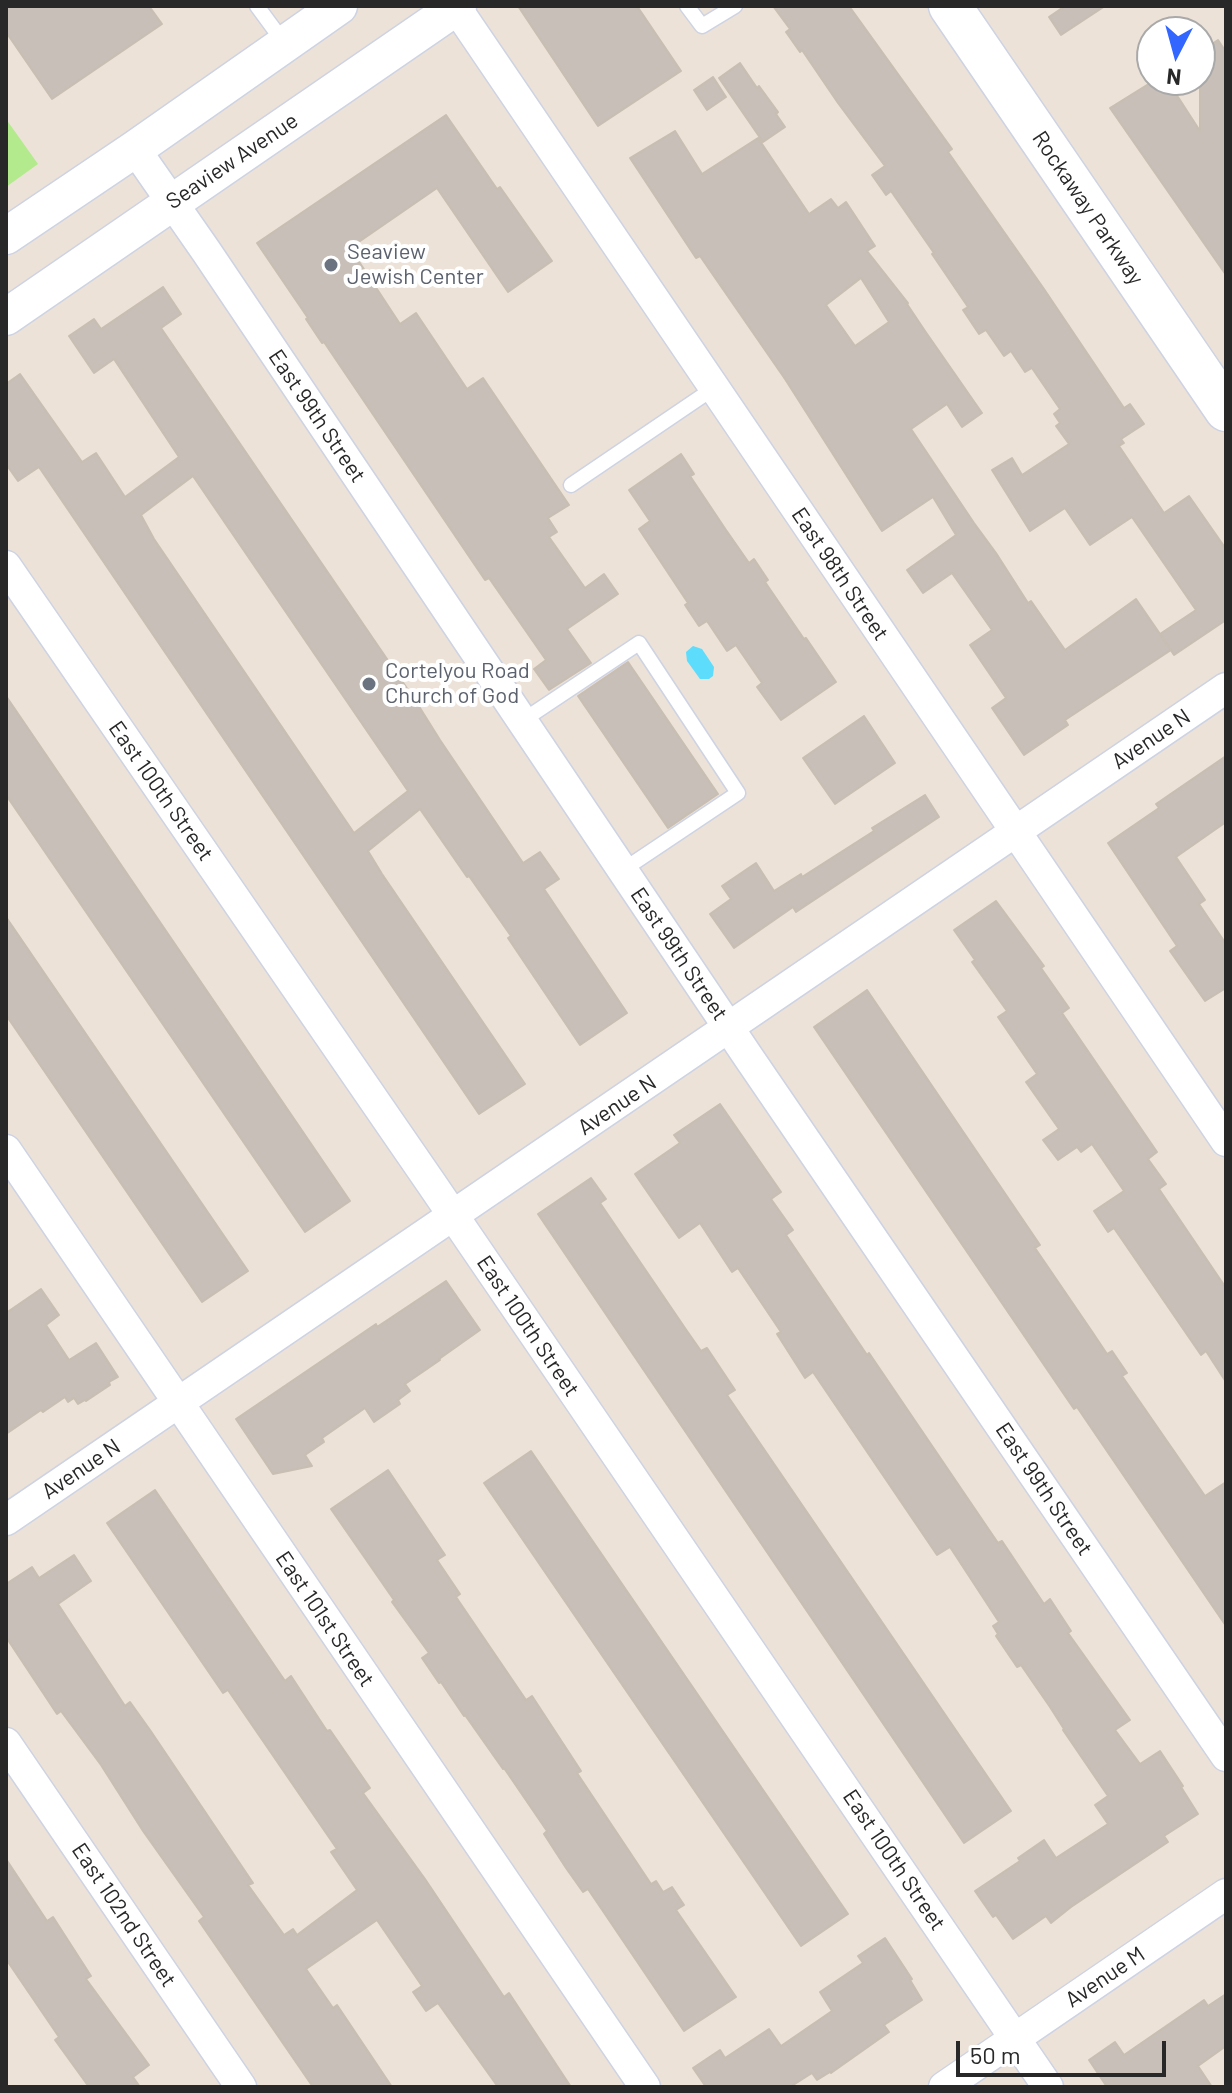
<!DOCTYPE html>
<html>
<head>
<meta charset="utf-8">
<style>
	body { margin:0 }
	#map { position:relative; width:1232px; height:2093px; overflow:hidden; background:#ede2d8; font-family:Barlow,sans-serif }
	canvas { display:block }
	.frame { position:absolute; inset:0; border:8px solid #282828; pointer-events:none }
	.north { position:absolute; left:1136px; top:16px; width:80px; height:80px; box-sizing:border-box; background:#fff; border:2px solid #a9a9a9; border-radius:50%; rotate:186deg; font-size:22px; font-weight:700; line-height:32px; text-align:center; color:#282828 }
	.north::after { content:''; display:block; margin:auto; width:28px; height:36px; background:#3266ff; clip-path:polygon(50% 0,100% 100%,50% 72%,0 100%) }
	.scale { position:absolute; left:956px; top:2041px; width:210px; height:36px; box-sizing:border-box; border:4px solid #282828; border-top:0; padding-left:10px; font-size:24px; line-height:28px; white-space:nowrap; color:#282828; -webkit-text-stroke:6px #fff; paint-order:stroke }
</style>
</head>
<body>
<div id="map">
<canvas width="1232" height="2093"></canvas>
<div class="frame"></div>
<div class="north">N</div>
<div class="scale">50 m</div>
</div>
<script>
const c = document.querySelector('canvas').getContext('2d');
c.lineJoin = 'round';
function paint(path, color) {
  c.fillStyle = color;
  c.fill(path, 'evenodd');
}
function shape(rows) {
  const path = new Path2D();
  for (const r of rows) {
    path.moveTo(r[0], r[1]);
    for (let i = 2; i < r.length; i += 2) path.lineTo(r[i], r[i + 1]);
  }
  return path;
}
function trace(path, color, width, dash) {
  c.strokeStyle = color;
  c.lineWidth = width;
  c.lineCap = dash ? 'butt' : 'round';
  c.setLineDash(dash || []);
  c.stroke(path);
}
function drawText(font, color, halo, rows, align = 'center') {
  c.font = font + ' Barlow,sans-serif';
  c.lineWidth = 8;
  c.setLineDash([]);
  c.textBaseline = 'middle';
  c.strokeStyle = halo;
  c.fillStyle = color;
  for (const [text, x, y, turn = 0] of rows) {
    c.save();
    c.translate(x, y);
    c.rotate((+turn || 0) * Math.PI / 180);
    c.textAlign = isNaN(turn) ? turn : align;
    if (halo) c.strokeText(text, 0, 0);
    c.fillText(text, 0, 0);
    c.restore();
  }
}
paint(shape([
	[6,119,38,164,6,187]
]), '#b3ea8d');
paint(shape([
	[693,646,702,649,714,667,713,676,709,679,700,679,687,661,686,652]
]), '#5ddcfc');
const building = shape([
	[6,6,149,6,162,24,52,99,6,32,6,6],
	[518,6,637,6,681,71,598,126,518,6],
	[773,6,849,6,952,149,948,152,1044,289,1124,408,1130,404,1144,424,1121,439,1124,443,1119,446,1164,513,1189,496,1226,549,1226,620,1174,655,1160,634,1196,610,1132,517,1090,545,1065,508,1030,531,992,470,1012,458,1022,475,1069,444,1056,426,1060,423,1054,414,1060,409,1032,368,1025,372,1011,351,1004,356,986,330,979,334,963,310,968,307,932,254,934,253,891,191,886,195,872,175,885,166,838,103,802,50,800,52,786,32,790,29,773,6],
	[1065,6,1105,6,1061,35,1049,17,1065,6],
	[1218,40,1226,52,1226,275,1110,108,1155,80,1167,80,1200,131,1200,52,1218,40],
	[740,63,757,88,759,86,778,112,776,114,785,127,763,142,719,78,740,63],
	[713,77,726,97,707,110,694,90,713,77],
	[446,115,497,189,500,187,552,261,508,292,437,188,350,248,400,324,416,313,467,389,483,378,569,505,548,518,557,532,549,537,585,588,604,574,618,594,567,629,591,663,549,690,534,669,546,660,489,578,485,580,324,342,322,343,306,319,308,318,257,243,446,115],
	[675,131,702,174,758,138,809,214,831,199,838,208,846,202,875,246,867,251,908,303,907,304,925,331,982,413,962,427,947,404,911,429,974,523,996,553,1028,603,1031,601,1065,650,1136,599,1171,650,1065,720,1068,725,1024,755,992,708,1006,698,970,645,992,630,952,573,923,593,907,570,956,535,933,497,882,531,785,379,700,256,696,258,630,158,675,131],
	[861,278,889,322,855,346,826,305,861,278],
	[163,287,181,314,161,328,415,700,440,740,523,863,540,852,559,879,544,889,627,1013,580,1045,508,938,511,936,469,876,467,877,420,809,368,851,382,874,525,1084,479,1114,39,467,18,481,6,464,6,384,20,374,82,462,96,453,125,497,179,457,114,359,94,373,69,336,94,319,101,329,163,287],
	[193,476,408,791,354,833,154,539,141,515,193,476],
	[681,454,694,474,690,476,726,530,749,563,754,559,768,580,765,582,804,639,806,638,836,682,781,720,757,687,762,683,736,645,727,651,707,621,699,626,685,605,688,603,639,529,650,521,629,490,681,454],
	[628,662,718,794,668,828,578,696,628,662],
	[6,696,350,1201,305,1232,6,795,6,696],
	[864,716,895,763,835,804,803,758,864,716],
	[1226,756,1226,822,1176,857,1205,900,1199,904,1226,944,1226,988,1205,1001,1170,951,1177,946,1108,843,1159,808,1156,804,1226,756],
	[925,795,939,817,796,912,793,907,734,948,710,914,731,899,722,886,756,863,774,891,801,874,802,877,874,831,872,828,925,795],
	[996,901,1044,966,1041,968,1069,1008,1062,1013,1157,1152,1148,1159,1166,1184,1159,1189,1226,1288,1226,1382,1206,1351,1201,1355,1114,1228,1108,1232,1094,1211,1124,1191,1092,1144,1081,1152,1077,1147,1058,1160,1043,1140,1059,1129,1026,1082,1037,1074,998,1017,1007,1011,972,962,975,960,954,930,996,901],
	[6,917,248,1271,202,1302,6,1015,6,917],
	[867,990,1040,1245,1035,1248,1093,1333,1107,1354,1112,1351,1127,1373,1122,1376,1205,1496,1226,1482,1226,1626,1077,1407,1074,1409,814,1027,867,990],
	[720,1104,781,1192,771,1199,793,1230,786,1235,867,1355,869,1353,998,1543,1002,1541,1044,1604,1050,1599,1071,1631,1068,1633,1130,1720,1115,1730,1140,1764,1160,1751,1183,1786,1181,1787,1198,1814,1164,1836,1168,1842,1071,1907,1051,1923,1046,1916,1013,1939,996,1915,993,1917,975,1891,1020,1861,1018,1858,1044,1840,1056,1858,1108,1824,1095,1805,1108,1796,1063,1730,1064,1729,1050,1707,1021,1665,1017,1667,996,1636,998,1634,993,1626,999,1622,950,1547,937,1555,813,1372,805,1378,777,1334,781,1332,738,1268,732,1272,700,1223,679,1238,635,1174,680,1143,674,1135,720,1104],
	[591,1178,606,1199,600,1203,687,1331,701,1351,707,1348,735,1390,727,1395,1011,1811,964,1843,538,1214,591,1178],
	[446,1281,480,1330,439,1359,440,1360,405,1384,410,1391,398,1400,400,1404,374,1422,365,1408,322,1438,324,1442,305,1455,312,1466,273,1474,236,1419,376,1324,377,1327,446,1281],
	[41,1289,59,1315,46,1325,69,1360,96,1343,118,1377,109,1382,110,1385,86,1401,85,1400,78,1404,74,1398,68,1402,65,1397,43,1412,41,1410,6,1434,6,1313,41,1289],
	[531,1451,848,1914,801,1946,484,1483,531,1451],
	[388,1470,445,1555,437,1560,460,1594,456,1597,526,1700,532,1696,581,1771,577,1773,651,1884,656,1881,663,1892,672,1887,684,1905,676,1910,736,1997,684,2031,588,1889,583,1892,566,1868,544,1834,547,1831,504,1768,503,1769,465,1715,464,1716,441,1682,439,1683,422,1658,429,1653,392,1602,394,1600,331,1509,388,1470],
	[155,1490,285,1681,291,1676,327,1731,330,1730,370,1788,363,1793,425,1879,504,1997,509,1993,571,2087,498,2087,438,2003,426,2011,413,1992,422,1986,377,1920,306,1969,333,2008,337,2005,392,2087,313,2087,199,1921,204,1917,143,1831,101,1765,61,1711,57,1714,6,1637,6,1584,32,1567,39,1578,74,1555,91,1581,58,1604,125,1706,130,1702,150,1730,253,1883,248,1885,284,1935,293,1929,297,1935,357,1890,331,1852,337,1849,228,1690,223,1693,107,1523,155,1490],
	[6,1859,47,1921,53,1917,91,1976,86,1979,149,2065,133,2077,140,2087,89,2087,55,2040,59,2037,6,1959,6,1859],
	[885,1938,912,1979,910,1980,922,2000,884,2025,889,2032,831,2073,830,2072,817,2080,812,2073,790,2087,706,2087,693,2068,720,2050,725,2058,769,2029,781,2046,832,2011,820,1992,863,1963,858,1956,885,1938],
	[1226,1994,1226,2046,1198,2066,1212,2087,1107,2087,1089,2060,1115,2042,1124,2055,1204,2000,1208,2006,1226,1994]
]);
paint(building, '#c7bfb8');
trace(building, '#c8beb1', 2);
const service = shape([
	[257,6,285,44],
	[687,6,702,26,735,6],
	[571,485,714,388],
	[522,721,639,643,738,793,623,870]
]);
const minor = shape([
	[455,6,1226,1141],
	[135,149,206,251,749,1058,1226,1756],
	[6,566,431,1183,1048,2087],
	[6,1150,645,2087],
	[6,1520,1226,688],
	[6,1743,241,2087],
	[944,2087,1226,1894]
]);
const tertiary = shape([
	[6,236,135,149,339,6],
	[6,317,458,6]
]);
const secondary = shape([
	[950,6,1226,410]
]);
trace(service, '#cdd3e3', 17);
trace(minor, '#cdd3e3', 33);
trace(tertiary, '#cdd3e3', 39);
trace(secondary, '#cdd3e3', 45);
trace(service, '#fff', 14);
trace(minor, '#fff', 30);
trace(tertiary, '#fff', 36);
trace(secondary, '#fff', 42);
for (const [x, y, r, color] of [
	[331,265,8,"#6b7280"],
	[369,684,8,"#6b7280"]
]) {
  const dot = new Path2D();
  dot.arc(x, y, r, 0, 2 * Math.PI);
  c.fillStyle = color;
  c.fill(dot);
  trace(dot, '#fff', 3);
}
drawText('22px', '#282828', '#fff', [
	["Seaview Avenue",232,161,-34],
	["Rockaway Parkway",1088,208,56],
	["East 99th Street",317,416,56],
	["East 98th Street",840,574,56],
	["Avenue N",1151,739,-34],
	["East 100th Street",161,791,55],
	["East 99th Street",679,954,56],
	["Avenue N",617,1105,-34],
	["East 100th Street",528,1326,56],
	["Avenue N",81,1469,-34],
	["East 99th Street",1044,1489,56],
	["East 101st Street",325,1619,56],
	["East 100th Street",894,1860,56],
	["East 102nd Street",124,1915,56],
	["Avenue M",1105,1977,-34]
]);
drawText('22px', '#5b616d', '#fff', [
	["Seaview",347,252],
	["Jewish Center",347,277],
	["Cortelyou Road",385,671],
	["Church of God",385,696]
], 'left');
</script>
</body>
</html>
